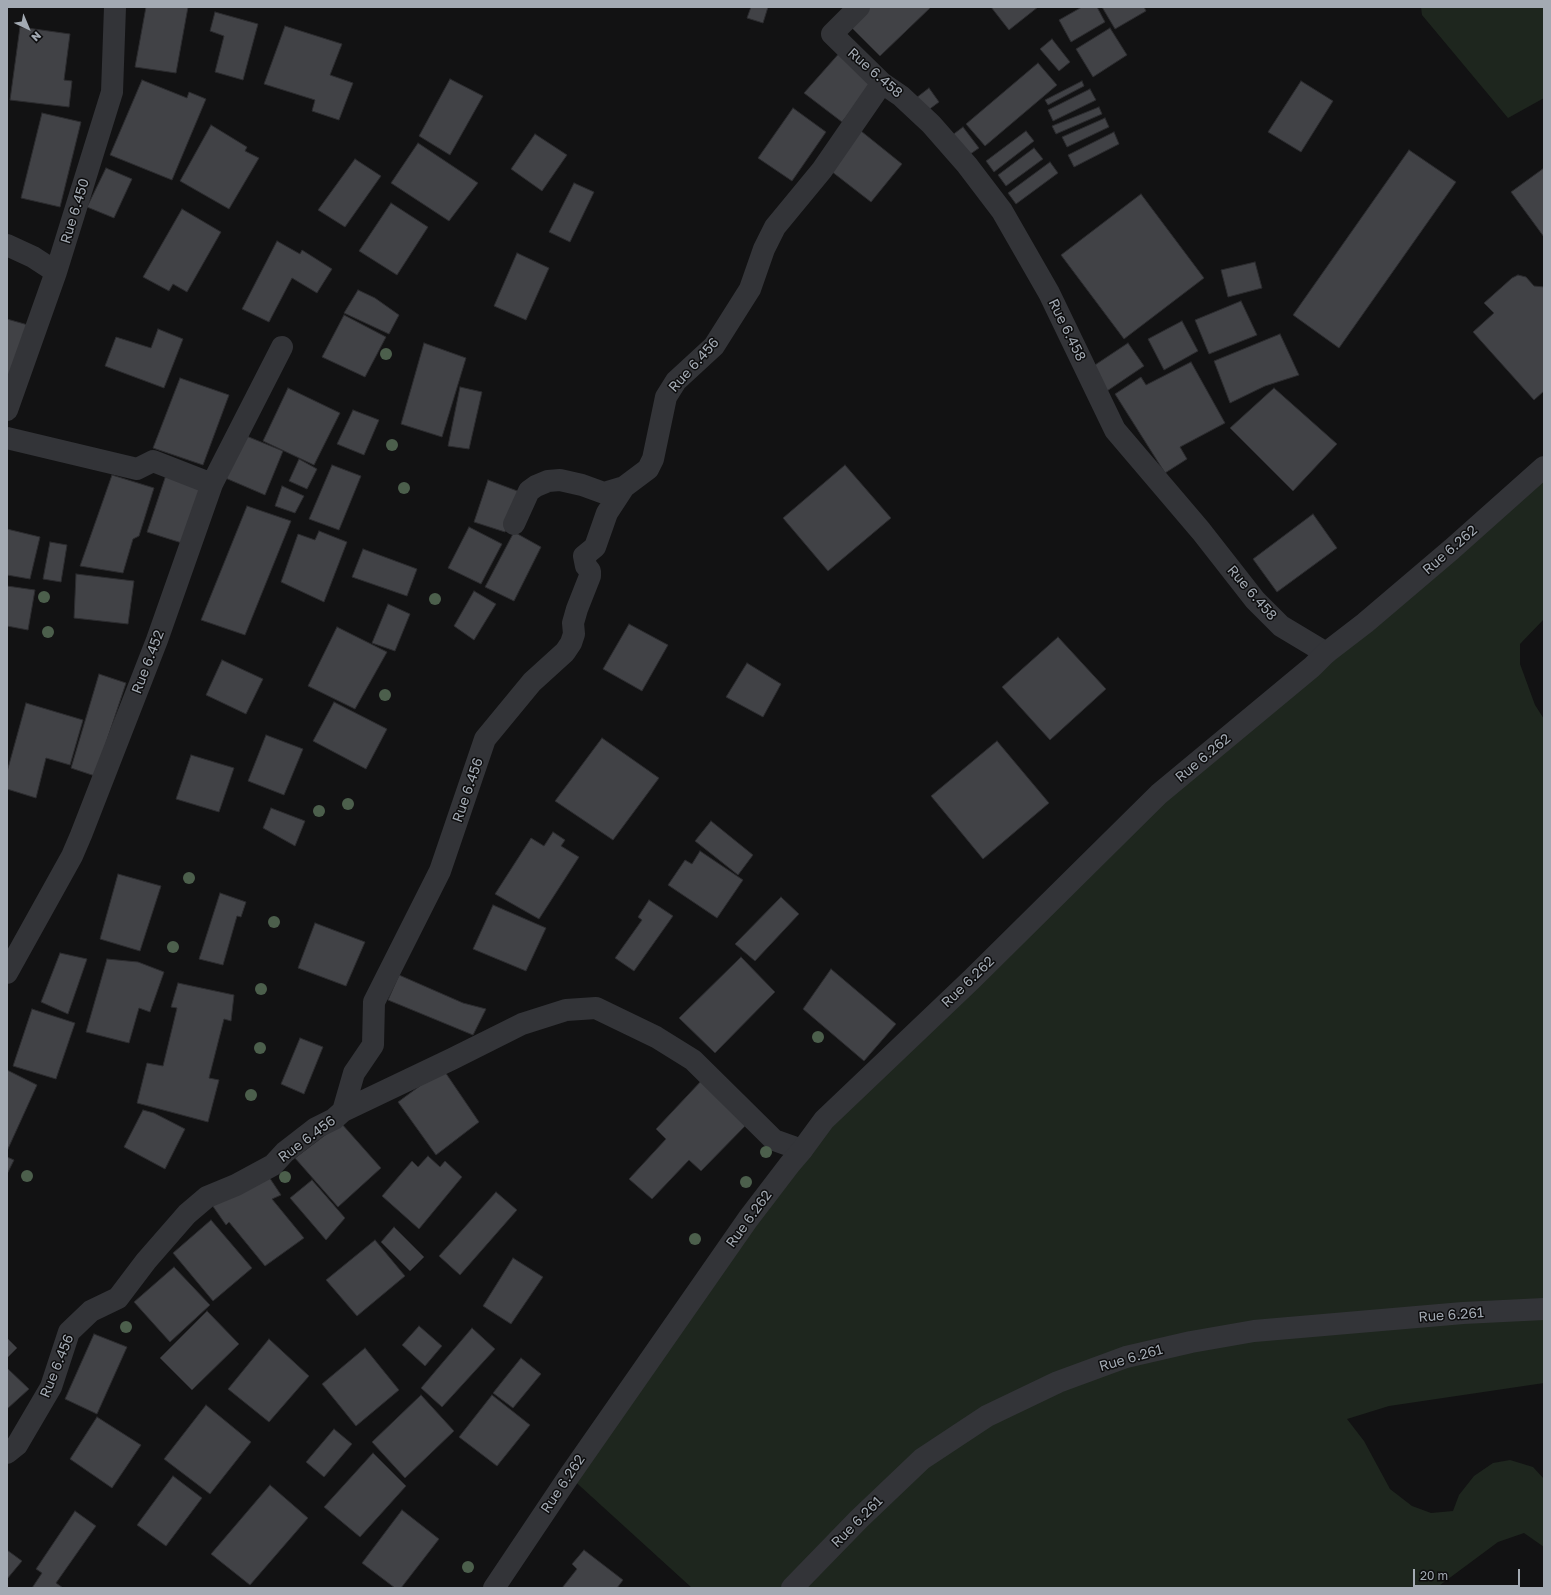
<!DOCTYPE html>
<html>
<head>
<meta charset="utf-8">
<style>
	body { margin:0 }
	#map { position:relative; width:1551px; height:1595px; overflow:hidden; background:#121213; font-family:"Golos Text",sans-serif }
	canvas { display:block }
	.frame { position:absolute; inset:0; border:8px solid #a3aab3; pointer-events:none }
	.north { position:absolute; left:8px; top:8px; width:40px; height:40px; -webkit-text-stroke:3px #0d0d0e; paint-order:stroke; rotate:136deg; font-size:11px; font-weight:700; line-height:16px; text-align:center; color:#a3aab3 }
	.north::after { content:''; display:block; margin:auto; width:14px; height:18px; background:#a3aab3; clip-path:polygon(50% 0,100% 100%,50% 72%,0 100%) }
	.scale { position:absolute; left:1413px; top:1569px; width:107px; height:18px; box-sizing:border-box; border:2px solid #a3aab3; border-top:0; padding-left:5px; font-size:12px; line-height:14px; white-space:nowrap; color:#a3aab3; -webkit-text-stroke:3px #0d0d0e; paint-order:stroke }
</style>
</head>
<body>
<div id="map">
<canvas width="1551" height="1595"></canvas>
<div class="frame"></div>
<div class="north">N</div>
<div class="scale">20 m</div>
</div>
<script>
const c = document.querySelector('canvas').getContext('2d');
c.lineJoin = 'round';
function paint(path, color) {
  c.fillStyle = color;
  c.fill(path, 'evenodd');
}
function shape(rows) {
  const path = new Path2D();
  for (const r of rows) {
    path.moveTo(r[0], r[1]);
    for (let i = 2; i < r.length; i += 2) path.lineTo(r[i], r[i + 1]);
  }
  return path;
}
function trace(path, color, width, dash) {
  c.strokeStyle = color;
  c.lineWidth = width;
  c.lineCap = dash ? 'butt' : 'round';
  c.setLineDash(dash || []);
  c.stroke(path);
}
function drawText(font, color, halo, rows, align = 'center') {
  c.font = font + ' "Golos Text",sans-serif';
  c.lineWidth = 3;
  c.setLineDash([]);
  c.textBaseline = 'middle';
  c.strokeStyle = halo;
  c.fillStyle = color;
  for (const [text, x, y, turn = 0] of rows) {
    c.save();
    c.translate(x, y);
    c.rotate((+turn || 0) * Math.PI / 180);
    c.textAlign = isNaN(turn) ? turn : align;
    if (halo) c.strokeText(text, 0, 0);
    c.fillText(text, 0, 0);
    c.restore();
  }
}
paint(shape([
	[1421,7,1544,7,1544,98,1508,118,1422,15],
	[1544,467,1544,619,1520,644,1520,664,1535,705,1544,719,1544,1383,1389,1406,1347,1419,1364,1441,1390,1489,1412,1506,1431,1513,1453,1511,1459,1495,1474,1476,1493,1463,1510,1460,1533,1467,1544,1479,1544,1547,1524,1533,1498,1542,1436,1588,692,1588,569,1476,790,1164,1159,794]
]), '#1e261e');
const building = shape([
	[146,7,188,7,176,73,135,67,146,7],
	[751,7,768,7,763,23,747,18,751,7],
	[864,7,931,7,880,56,847,23,864,7],
	[991,7,1038,7,1009,30,991,7],
	[1082,7,1097,7,1105,22,1071,42,1059,20,1082,7],
	[1102,7,1144,7,1146,11,1115,29,1102,7],
	[215,12,258,24,243,80,215,72,224,36,210,31,215,12],
	[285,26,342,44,330,75,353,83,339,120,312,111,315,100,264,84,285,26],
	[20,27,70,34,64,80,72,81,69,107,10,100,20,27],
	[1110,28,1127,55,1093,77,1076,49,1110,28],
	[1052,39,1070,62,1059,71,1040,49,1052,39],
	[842,50,876,81,842,122,804,93,842,50],
	[1038,63,1057,85,985,146,966,124,1038,63],
	[450,79,483,96,450,155,419,136,450,79],
	[142,80,187,98,189,92,206,99,172,180,110,155,142,80],
	[1082,81,1084,86,1048,105,1045,100,1082,81],
	[1301,81,1333,101,1301,152,1268,132,1301,81],
	[929,88,939,102,927,111,916,98,929,88],
	[1090,89,1096,100,1053,121,1048,110,1090,89],
	[1099,107,1102,114,1056,134,1052,126,1099,107],
	[793,108,826,132,792,181,758,158,793,108],
	[42,113,81,122,60,207,21,198,42,113],
	[1105,118,1109,127,1067,147,1062,137,1105,118],
	[211,125,247,147,245,151,259,158,229,209,180,181,211,125],
	[963,127,979,148,966,157,951,136,963,127],
	[861,131,902,164,871,202,831,171,861,131],
	[1026,131,1034,141,994,172,986,161,1026,131],
	[1114,132,1119,144,1074,167,1068,155,1114,132],
	[535,134,567,155,542,191,511,169,535,134],
	[418,143,478,183,449,221,391,183,418,143],
	[1034,148,1043,159,1006,186,998,175,1034,148],
	[1409,150,1456,182,1339,348,1293,315,1409,150],
	[355,159,381,176,345,227,318,210,355,159],
	[1050,162,1058,173,1016,204,1008,193,1050,162],
	[106,168,132,179,114,218,87,207,106,168],
	[1544,168,1544,237,1511,192,1544,168],
	[574,183,594,192,570,242,549,232,574,183],
	[1141,194,1204,278,1124,339,1061,255,1141,194],
	[391,203,428,227,397,275,359,251,391,203],
	[182,209,221,232,187,292,173,284,169,291,143,277,182,209],
	[277,241,300,254,302,250,332,269,317,293,292,278,269,322,242,309,277,241],
	[517,253,549,268,526,320,494,306,517,253],
	[1255,262,1262,288,1228,297,1221,270,1255,262],
	[1518,275,1526,277,1534,286,1544,287,1544,391,1534,400,1473,332,1494,313,1484,303,1512,278,1518,275],
	[358,290,375,298,399,315,389,334,344,313,358,290],
	[1241,301,1257,335,1209,354,1195,320,1241,301],
	[344,315,386,337,365,377,322,357,344,315],
	[7,319,28,325,7,388,7,319],
	[1182,321,1198,351,1164,370,1148,339,1182,321],
	[158,329,183,339,164,388,105,366,116,337,151,348,158,329],
	[1280,334,1299,375,1265,386,1230,403,1214,361,1280,334],
	[424,343,466,358,442,437,401,424,424,343],
	[1128,343,1144,366,1107,391,1092,367,1128,343],
	[1191,362,1225,423,1180,447,1187,459,1165,473,1115,394,1141,377,1146,385,1191,362],
	[180,378,229,395,203,465,153,448,180,378],
	[460,387,482,392,469,449,448,446,460,387],
	[288,388,340,413,314,465,263,441,288,388],
	[1274,388,1337,444,1293,491,1230,428,1274,388],
	[353,410,379,420,364,455,337,444,353,410],
	[239,433,283,451,265,495,223,477,239,433],
	[299,459,317,469,307,489,289,481,299,459],
	[332,465,361,476,339,530,309,519,332,465],
	[845,465,891,518,828,571,783,518,845,465],
	[167,472,204,484,185,544,147,532,167,472],
	[112,475,154,488,139,536,133,539,123,573,80,566,112,475],
	[488,480,520,492,505,532,474,522,488,480],
	[282,486,304,496,295,513,275,506,282,486],
	[247,506,291,521,245,635,201,620,247,506],
	[1313,514,1337,548,1277,592,1253,559,1313,514],
	[469,527,502,544,481,584,448,568,469,527],
	[7,529,40,537,30,579,7,575,7,529],
	[319,531,347,542,324,602,281,582,298,534,315,540,319,531],
	[514,532,541,547,514,601,485,587,514,532],
	[50,542,67,545,61,582,43,579,50,542],
	[363,549,417,569,407,596,352,577,363,549],
	[76,574,134,581,128,624,74,618,76,574],
	[7,586,35,590,28,630,7,626,7,586],
	[474,591,496,604,474,640,454,626,474,591],
	[388,604,410,614,395,651,372,643,388,604],
	[629,624,668,645,642,691,603,669,629,624],
	[337,627,387,652,355,709,308,686,337,627],
	[1058,637,1106,689,1050,740,1002,687,1058,637],
	[222,660,263,679,246,714,206,695,222,660],
	[747,663,781,684,763,717,726,697,747,663],
	[99,674,126,683,95,776,71,768,99,674],
	[334,702,387,729,366,769,313,741,334,702],
	[26,703,83,720,70,765,46,758,36,798,7,789,7,772,26,703],
	[266,735,303,749,284,795,248,781,266,735],
	[602,738,659,778,613,840,555,801,602,738],
	[997,741,1049,803,983,859,931,796,997,741],
	[191,755,234,768,219,812,176,799,191,755],
	[271,808,305,821,295,846,263,828,271,808],
	[711,821,753,855,738,875,695,841,711,821],
	[553,832,565,840,561,846,579,857,539,919,495,894,531,838,544,846,553,832],
	[700,851,743,880,717,918,668,885,685,860,692,864,700,851],
	[118,874,161,886,140,951,100,939,118,874],
	[220,893,246,902,241,917,237,916,223,965,199,959,220,893],
	[781,897,799,914,755,961,735,944,781,897],
	[649,900,673,916,634,971,615,958,642,920,638,917,649,900],
	[493,905,546,928,526,971,473,949,493,905],
	[315,923,365,942,346,986,298,968,315,923],
	[60,953,87,959,68,1014,41,1002,60,953],
	[741,957,775,992,715,1053,679,1018,741,957],
	[107,959,138,962,164,972,150,1012,139,1008,129,1043,86,1032,107,959],
	[831,969,896,1024,864,1061,803,1009,831,969],
	[399,975,463,1003,486,1009,473,1035,388,1000,399,975],
	[178,983,234,995,231,1021,224,1019,209,1078,219,1080,208,1122,137,1103,147,1063,163,1066,177,1008,171,1007,178,983],
	[32,1009,75,1023,56,1079,13,1066,32,1009],
	[300,1038,323,1047,304,1094,281,1084,300,1038],
	[443,1069,479,1122,436,1155,398,1102,443,1069],
	[7,1070,37,1085,7,1151,7,1070],
	[703,1079,748,1123,701,1171,689,1160,652,1199,629,1179,666,1139,656,1129,703,1079],
	[143,1110,154,1113,185,1129,165,1169,124,1147,143,1110],
	[341,1123,381,1168,338,1207,295,1158,341,1123],
	[428,1156,440,1167,445,1161,462,1177,419,1229,382,1196,412,1161,418,1167,428,1156],
	[7,1157,14,1160,7,1174,7,1157],
	[269,1177,281,1195,272,1199,304,1238,265,1266,229,1222,226,1225,212,1205,269,1177],
	[312,1180,345,1218,326,1240,290,1198,312,1180],
	[496,1192,517,1210,460,1275,439,1256,496,1192],
	[211,1220,252,1268,213,1301,173,1253,211,1220],
	[394,1227,424,1257,410,1271,381,1242,394,1227],
	[375,1240,405,1276,357,1316,326,1280,375,1240],
	[513,1258,543,1277,511,1324,483,1306,513,1258],
	[174,1267,210,1305,170,1342,134,1302,174,1267],
	[207,1311,239,1344,192,1390,160,1358,207,1311],
	[419,1326,442,1346,425,1366,402,1345,419,1326],
	[472,1328,495,1349,442,1407,421,1388,472,1328],
	[94,1334,127,1347,97,1414,65,1399,94,1334],
	[7,1338,17,1348,7,1358,7,1338],
	[269,1339,309,1376,269,1422,228,1389,269,1339],
	[365,1348,399,1390,356,1426,322,1384,365,1348],
	[521,1358,541,1374,513,1408,493,1393,521,1358],
	[7,1368,29,1389,7,1409,7,1368],
	[421,1395,454,1431,405,1478,372,1442,421,1395],
	[492,1395,530,1425,497,1466,459,1437,492,1395],
	[206,1405,251,1442,210,1494,164,1459,206,1405],
	[97,1417,141,1445,112,1488,70,1459,97,1417],
	[334,1429,352,1444,324,1477,306,1462,334,1429],
	[373,1453,406,1486,360,1537,324,1507,373,1453],
	[173,1476,202,1498,166,1546,137,1525,173,1476],
	[270,1485,308,1518,250,1585,211,1554,270,1485],
	[402,1510,439,1539,401,1588,395,1588,362,1563,402,1510],
	[75,1511,96,1526,56,1583,63,1588,32,1588,42,1573,36,1569,75,1511],
	[7,1550,22,1561,7,1579,7,1550],
	[584,1550,623,1580,617,1588,562,1588,577,1569,572,1564,584,1550]
]);
paint(building, '#414246');
trace(building, '#2c2c2f', 1);
trace(shape([
	[859,7,832,34,882,83,901,96,931,124,967,165,1002,211,1049,293,1115,430,1201,531,1255,600,1281,626,1326,653],
	[7,245,33,257,56,272],
	[7,410,56,272,112,92,115,7],
	[7,438,137,469,153,461,212,484],
	[514,524,529,491,536,486,548,481,560,480,582,485,604,493,624,487],
	[7,973,72,856,81,835,157,640,212,484,282,347],
	[343,1111,452,1059,522,1024,566,1010,596,1008,656,1037,693,1060,774,1140,802,1150],
	[7,1453,17,1445,51,1387,69,1332,91,1311,118,1298,146,1261,187,1214,207,1197,236,1185,273,1165,285,1152,316,1128,334,1119,343,1111,354,1073,373,1045,374,1002,440,871,485,739,532,682,565,652,571,643,574,634,573,623,577,609,590,576,590,571,586,566,584,556,595,547,607,513,624,487,648,469,653,459,666,397,676,381,714,346,750,289,764,249,775,227,822,170,882,83],
	[792,1588,859,1519,922,1459,987,1416,1058,1382,1126,1357,1191,1342,1254,1331,1463,1313,1544,1309]
]), '#333438', 22);
trace(shape([
	[494,1588,569,1476,748,1219,790,1164,802,1150,824,1120,972,979,1159,794,1312,667,1326,653,1365,623,1452,549,1544,467]
]), '#333438', 22);
c.fillStyle = '#4c5f4c';
for (const [x, y] of [
	[386,354],
	[392,445],
	[404,488],
	[44,597],
	[435,599],
	[48,632],
	[385,695],
	[348,804],
	[319,811],
	[189,878],
	[274,922],
	[173,947],
	[261,989],
	[818,1037],
	[260,1048],
	[251,1095],
	[766,1152],
	[27,1176],
	[285,1177],
	[746,1182],
	[695,1239],
	[126,1327],
	[468,1567]
]) {
  c.beginPath();
  c.arc(x, y, 6, 0, 2 * Math.PI);
  c.fill();
}
drawText('14px', '#a3aab3', '#0d0d0e', [
	["Rue 6.458",875,73,41],
	["Rue 6.450",75,211,-73],
	["Rue 6.458",1067,330,64],
	["Rue 6.456",694,365,-48],
	["Rue 6.262",1450,550,-41],
	["Rue 6.458",1252,593,49],
	["Rue 6.452",148,662,-69],
	["Rue 6.262",1203,758,-40],
	["Rue 6.456",468,790,-71],
	["Rue 6.262",968,982,-44],
	["Rue 6.456",307,1139,-37],
	["Rue 6.262",749,1219,-54],
	["Rue 6.261",1451,1315,-4],
	["Rue 6.261",1131,1358,-16],
	["Rue 6.456",57,1366,-68],
	["Rue 6.262",563,1484,-56],
	["Rue 6.261",857,1522,-45]
]);
</script>
</body>
</html>
